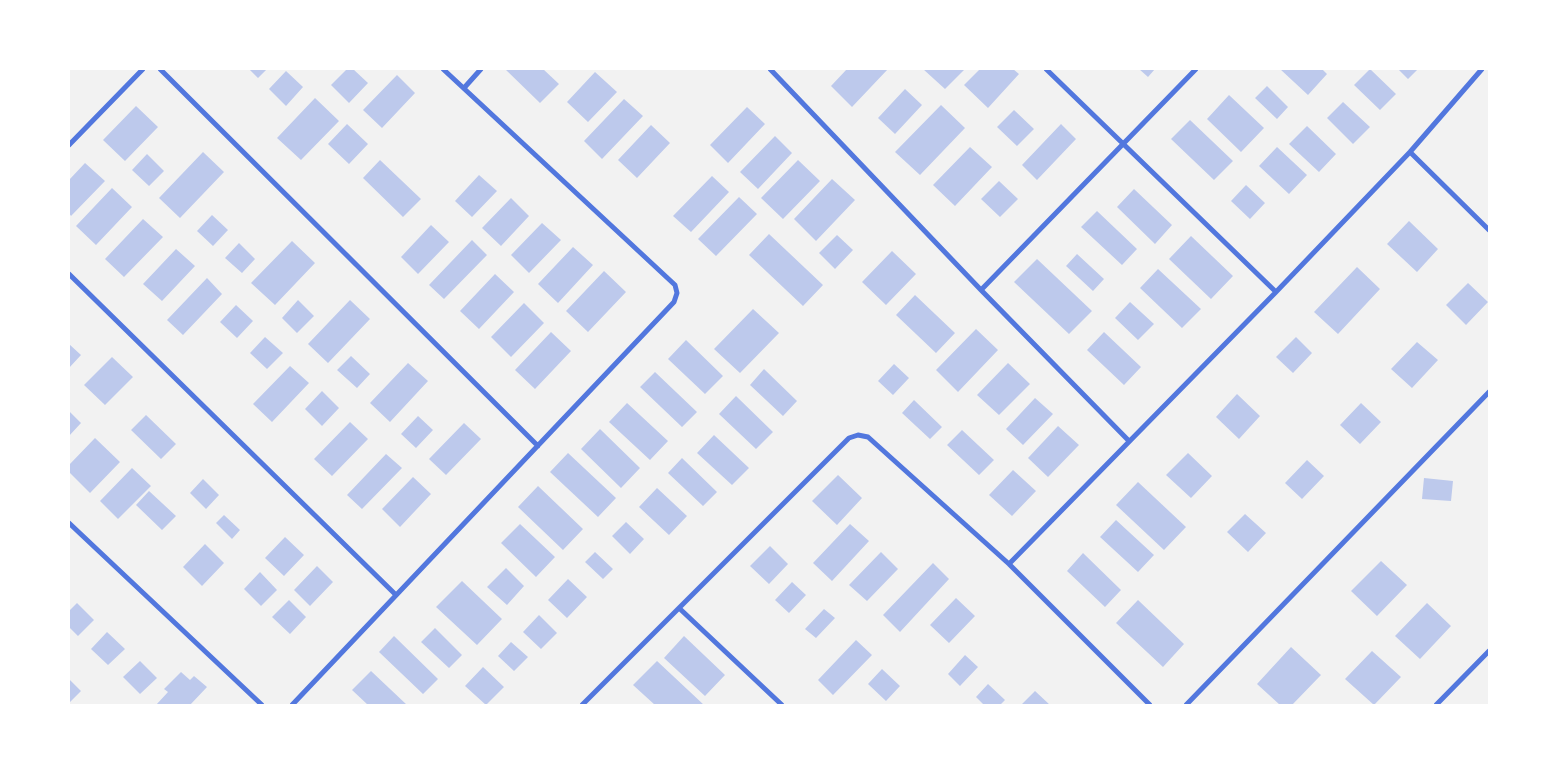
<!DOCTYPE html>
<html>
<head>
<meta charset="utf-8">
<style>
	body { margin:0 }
	#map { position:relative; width:1558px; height:774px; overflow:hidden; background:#f2f2f2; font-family:"IBM Plex Sans",sans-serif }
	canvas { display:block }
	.frame { position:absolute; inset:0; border:70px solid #fff; pointer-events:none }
</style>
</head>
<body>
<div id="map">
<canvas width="1558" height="774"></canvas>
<div class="frame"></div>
</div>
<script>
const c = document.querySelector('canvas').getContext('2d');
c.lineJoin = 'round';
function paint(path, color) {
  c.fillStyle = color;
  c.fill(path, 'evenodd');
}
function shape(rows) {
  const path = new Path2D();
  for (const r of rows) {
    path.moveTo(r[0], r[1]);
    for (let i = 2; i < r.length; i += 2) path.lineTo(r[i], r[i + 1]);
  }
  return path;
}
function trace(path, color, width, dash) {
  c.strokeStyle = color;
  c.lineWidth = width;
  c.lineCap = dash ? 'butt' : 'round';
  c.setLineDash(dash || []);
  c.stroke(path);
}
paint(shape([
	[249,69,267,69,258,78],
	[347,69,353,69,368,83,349,103,331,85],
	[505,69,543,69,559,84,540,103],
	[847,69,888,69,852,107,831,86],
	[923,69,965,69,945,89],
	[980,69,1013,69,1019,74,988,108,964,85],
	[1139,69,1155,69,1148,77],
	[1280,69,1322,69,1327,74,1308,95],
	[1370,69,1396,94,1380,110,1354,85],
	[1398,69,1418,69,1408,79],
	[286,71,303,87,286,106,269,89],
	[595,72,617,92,588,122,567,102],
	[397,75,415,93,382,128,363,110],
	[1267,86,1288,107,1277,119,1255,98],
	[905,89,922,105,895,134,878,118],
	[1229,95,1264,128,1241,152,1207,119],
	[315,98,339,121,301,160,277,138],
	[624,99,643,116,602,159,584,141],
	[1343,102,1370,127,1353,144,1327,118],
	[941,105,965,128,920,175,895,152],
	[136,106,158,127,125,161,103,140],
	[747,107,765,124,728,163,710,145],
	[1014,110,1034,129,1017,146,997,127],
	[1190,120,1233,161,1214,180,1171,139],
	[347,124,368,144,349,164,328,144],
	[1061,124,1076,139,1037,180,1022,165],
	[651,125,670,143,637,178,618,160],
	[1307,126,1336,154,1319,172,1289,144],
	[775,136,792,153,758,189,740,172],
	[970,147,992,167,955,206,933,185],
	[1277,147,1307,175,1289,194,1259,166],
	[203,152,224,172,180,218,159,198],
	[147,154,164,171,149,186,132,170],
	[380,160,421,199,403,217,363,178],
	[798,160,820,181,783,219,761,198],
	[85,163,105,181,71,216,69,213,69,180],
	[479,175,497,191,472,217,455,201],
	[712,176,729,192,691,232,673,216],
	[832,179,855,200,816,241,794,219],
	[999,181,1018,199,1000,217,981,199],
	[1246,185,1265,203,1250,219,1231,201],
	[112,188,132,207,96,245,76,226],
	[1134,189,1172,225,1155,244,1117,207],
	[739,197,757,214,716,256,698,239],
	[511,198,529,216,501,246,482,228],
	[1097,211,1137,249,1122,265,1081,227],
	[212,215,228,230,213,246,197,231],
	[143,219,163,237,124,277,105,259],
	[1409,221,1438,249,1417,272,1387,244],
	[542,223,561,240,529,273,511,255],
	[431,225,449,242,418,274,401,257],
	[769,234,823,285,803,306,749,255],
	[837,235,853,250,835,269,819,253],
	[1191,236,1233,276,1211,299,1169,259],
	[472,240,487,255,444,299,429,285],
	[292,241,315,263,275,305,251,283],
	[239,243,255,259,242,273,225,258],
	[573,247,593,265,558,303,538,284],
	[176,249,195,266,162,301,143,284],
	[892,251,916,274,886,305,862,282],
	[1077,254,1104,279,1093,291,1066,266],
	[1037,259,1092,311,1069,334,1014,282],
	[1357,267,1380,289,1338,334,1314,312],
	[1158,269,1201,309,1182,328,1140,288],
	[604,271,626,292,588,332,566,311],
	[495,274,514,292,479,329,460,311],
	[207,278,222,294,183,335,167,320],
	[1468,283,1488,302,1466,325,1446,305],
	[915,295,955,333,936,353,896,315],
	[298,300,314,316,297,333,282,318],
	[350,300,370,319,328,363,308,344],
	[1130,302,1154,324,1138,340,1115,318],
	[524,303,544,323,511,357,491,337],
	[236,305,253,321,237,338,220,322],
	[753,309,779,333,740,373,714,349],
	[976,329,998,350,958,392,936,370],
	[551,332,571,351,535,389,515,370],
	[1104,332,1141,367,1124,385,1087,350],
	[265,337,283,353,267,369,250,353],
	[1296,337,1312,353,1293,373,1276,357],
	[686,340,723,376,705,394,668,359],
	[1417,342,1438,360,1412,388,1391,369],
	[69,344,81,355,69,368],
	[351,356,370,374,357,388,337,370],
	[112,357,133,377,105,405,84,385],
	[408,363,428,381,390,422,370,403],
	[1008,363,1030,384,999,415,977,395],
	[894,364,909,378,893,395,878,381],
	[290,366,309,383,272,422,253,404],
	[764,369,797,401,783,416,750,385],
	[655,372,697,412,682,427,640,387],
	[322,391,339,408,322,426,305,409],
	[1237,394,1260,416,1239,439,1216,417],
	[736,396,773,432,756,449,719,414],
	[1035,398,1053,414,1023,445,1006,429],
	[914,400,942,427,930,439,902,413],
	[627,403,668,441,650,460,609,422],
	[1361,403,1381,422,1360,444,1340,425],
	[69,411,81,423,69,436],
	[146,415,176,444,161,459,131,430],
	[418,416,433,430,416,448,401,434],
	[350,422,368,439,332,476,314,459],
	[464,423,481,439,446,475,429,459],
	[1058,426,1079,445,1048,477,1028,458],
	[600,429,640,468,621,488,581,449],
	[962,430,994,460,979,475,947,445],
	[714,435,749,468,732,485,697,453],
	[95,438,120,462,90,493,69,472,69,465],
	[568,453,616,498,598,517,550,472],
	[1188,453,1212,476,1191,498,1166,475],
	[386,454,402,468,362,509,347,495],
	[682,458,717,492,703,506,668,473],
	[1307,460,1324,476,1302,499,1285,483],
	[132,468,151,486,118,519,100,501],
	[1013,470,1036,491,1012,516,989,495],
	[838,475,862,498,837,525,812,501],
	[413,477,431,494,400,527,382,509],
	[1424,478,1453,481,1451,501,1422,499],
	[203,479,219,495,206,509,190,493],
	[1138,482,1186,527,1164,550,1116,505],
	[538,486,583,529,563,550,518,507],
	[657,488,687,516,669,535,639,507],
	[149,491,176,516,162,530,136,505],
	[1245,514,1266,533,1248,552,1227,532],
	[224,515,240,530,232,539,216,523],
	[1116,520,1154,555,1138,572,1100,537],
	[626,522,644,539,630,554,612,536],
	[520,524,555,557,536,577,501,543],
	[850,524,869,541,832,581,813,563],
	[285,537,304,555,284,576,265,558],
	[205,544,224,563,202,586,183,567],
	[770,546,788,564,769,584,750,566],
	[595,552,613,569,603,579,585,562],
	[881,552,898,569,867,601,849,585],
	[1083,553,1121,590,1105,607,1067,571],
	[1381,561,1407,585,1377,616,1351,591],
	[933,563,949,579,900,632,883,615],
	[317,566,333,582,310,606,294,590],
	[506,568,524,586,507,605,487,587],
	[260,572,277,590,261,606,244,589],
	[568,579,587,597,567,618,548,600],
	[462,581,502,619,477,645,436,607],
	[792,582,806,595,789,613,775,600],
	[956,598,975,616,949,643,930,625],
	[289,600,306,617,290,634,272,617],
	[1138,600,1184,644,1163,667,1116,623],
	[77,603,94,620,78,636,69,627,69,611],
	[1427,603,1451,626,1420,659,1395,636],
	[824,609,835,618,816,638,805,629],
	[539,615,557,633,541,649,523,632],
	[435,628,462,655,449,668,421,642],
	[107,632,125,649,108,665,91,649],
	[394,636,438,679,423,694,379,652],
	[684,636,725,675,705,696,664,658],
	[856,640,872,655,833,695,818,680],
	[511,642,528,657,514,671,498,656],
	[1291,647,1321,675,1292,705,1280,705,1257,684],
	[1372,651,1401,677,1374,705,1345,679],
	[965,655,978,667,960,686,948,674],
	[140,661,157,678,140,694,123,677],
	[657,661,704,705,655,705,633,685],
	[483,667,504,687,486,705,465,686],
	[882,669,900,686,886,701,868,684],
	[371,671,407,705,368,705,352,690],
	[181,672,190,680,194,676,207,687,190,705,156,705,168,692,164,689],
	[69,679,81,691,69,703],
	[988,684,1005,700,1000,705,984,705,976,697],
	[1035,691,1050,705,1021,705]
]), '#bdc9ec');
trace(shape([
	[160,69,538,446],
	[770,69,981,290,1129,441],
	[1046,69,1276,292],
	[464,88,481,69],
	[69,145,143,69],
	[1410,152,1489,230],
	[69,274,396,595],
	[981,290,1196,69],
	[69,523,262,705],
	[1009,564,1150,705],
	[679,608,782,705],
	[292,705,674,302,677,293,675,285,443,69],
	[582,705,849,438,858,435,868,437,1009,564,1276,292,1410,152,1482,69],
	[1186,705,1489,392],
	[1436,705,1489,651]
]), '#5277de', 5);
</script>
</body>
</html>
